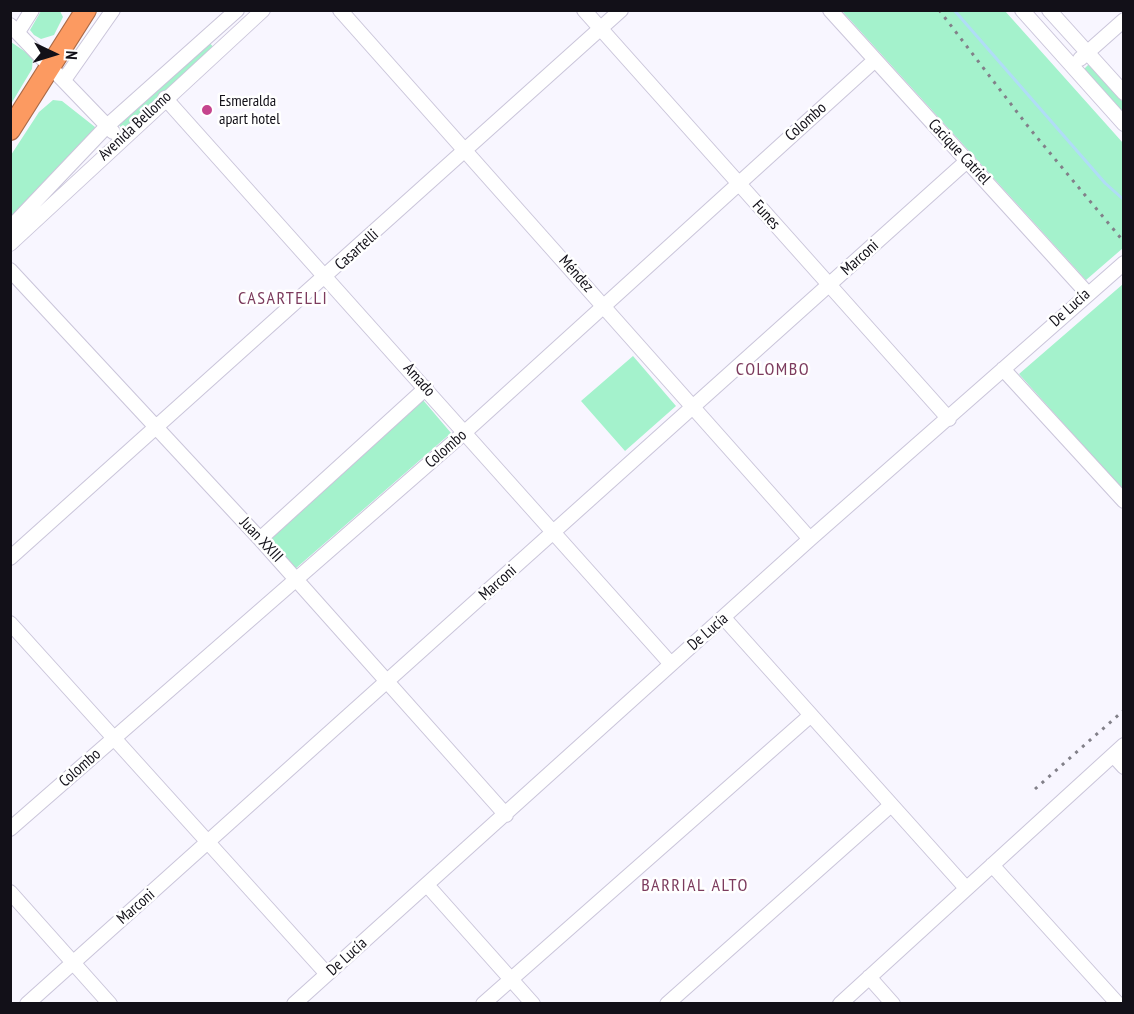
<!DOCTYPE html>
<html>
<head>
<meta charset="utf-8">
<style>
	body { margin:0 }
	#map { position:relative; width:1134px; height:1014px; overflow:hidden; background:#f8f6ff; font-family:"PT Sans Narrow",sans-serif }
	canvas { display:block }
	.frame { position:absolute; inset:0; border:12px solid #121018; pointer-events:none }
	.north { position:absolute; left:24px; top:24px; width:60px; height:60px; -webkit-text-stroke:4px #fff; paint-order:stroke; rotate:94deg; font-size:16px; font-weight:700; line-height:24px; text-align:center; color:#121018 }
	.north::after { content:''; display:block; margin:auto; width:21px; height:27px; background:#121018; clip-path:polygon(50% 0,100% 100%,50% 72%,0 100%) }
</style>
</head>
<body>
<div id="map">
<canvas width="1134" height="1014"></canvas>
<div class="frame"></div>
<div class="north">N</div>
</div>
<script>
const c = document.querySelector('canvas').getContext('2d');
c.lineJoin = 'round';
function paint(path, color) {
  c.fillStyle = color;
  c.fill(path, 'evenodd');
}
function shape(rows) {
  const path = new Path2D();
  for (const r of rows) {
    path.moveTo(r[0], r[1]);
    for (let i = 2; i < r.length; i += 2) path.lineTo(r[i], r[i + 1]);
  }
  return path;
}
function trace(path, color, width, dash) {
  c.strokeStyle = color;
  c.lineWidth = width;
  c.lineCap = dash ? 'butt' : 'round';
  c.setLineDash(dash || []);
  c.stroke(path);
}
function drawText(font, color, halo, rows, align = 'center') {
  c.font = font + ' "PT Sans Narrow",sans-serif';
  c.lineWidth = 5;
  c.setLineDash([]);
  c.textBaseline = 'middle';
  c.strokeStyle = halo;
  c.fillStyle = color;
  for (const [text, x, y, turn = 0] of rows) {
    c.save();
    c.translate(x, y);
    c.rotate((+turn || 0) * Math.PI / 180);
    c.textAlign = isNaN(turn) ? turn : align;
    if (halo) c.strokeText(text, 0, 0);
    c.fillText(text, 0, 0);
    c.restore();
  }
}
paint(shape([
	[41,11,60,11,63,17,54,35,41,39,34,35,30,30],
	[842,11,1005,11,1123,143,1123,248,1086,280],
	[11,42,33,57,32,69,11,104],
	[209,42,214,48,123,130,118,124],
	[1089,64,1123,102,1123,115,1083,70],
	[53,100,62,101,95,127,93,136,11,217,11,155,39,112],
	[1123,284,1123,490,1019,374],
	[633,356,676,406,625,451,581,401],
	[423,400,451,433,295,569,267,536]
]), '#a4f2cc');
trace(shape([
	[954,10,1105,183,1124,200]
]), '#b0ddf6', 3);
const minor = shape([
	[340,10,810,539],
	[584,10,949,419],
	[830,10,1087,293],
	[1022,10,1124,124],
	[1049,10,1124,93],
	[10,25,113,132],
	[18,32,32,10],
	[1080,59,1124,20],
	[64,80,113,10],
	[165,98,671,664],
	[10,228,107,126,237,10],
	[10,244,263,10],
	[10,270,260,539,506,815],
	[1003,369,1124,501],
	[260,539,426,388],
	[10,558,621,10],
	[724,618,966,888],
	[10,623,327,974],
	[1113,755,1124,767],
	[10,829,465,432,875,60],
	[992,865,1118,1004],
	[427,885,533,1004],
	[10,892,110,1004],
	[869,977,893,1004],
	[27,1004,968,160],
	[294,1004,810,539,1124,263],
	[483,1004,811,715],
	[667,1004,891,805],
	[840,1004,1124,745]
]);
const highway = shape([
	[10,130,86,10]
]);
trace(minor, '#cac5da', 16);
trace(highway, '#aa6a47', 22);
trace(minor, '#fff', 14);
trace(highway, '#fc9a61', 20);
trace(shape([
	[939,10,1030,129,1124,242],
	[1035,789,1124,710]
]), '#828089', 3, [3, 6]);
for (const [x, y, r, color] of [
	[207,110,6,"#c5448d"]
]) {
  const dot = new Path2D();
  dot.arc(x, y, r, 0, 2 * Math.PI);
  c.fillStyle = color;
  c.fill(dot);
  trace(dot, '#fff', 2);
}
drawText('16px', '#121018', '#fff', [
	["Esmeralda",219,101],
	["apart hotel",219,119]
], 'left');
drawText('16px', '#121018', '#fff', [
	["Colombo",806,122,-42],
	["Avenida Bellomo",135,126,-43],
	["Cacique Catriel",959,152,47],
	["Funes",766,215,48],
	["Casartelli",357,250,-42],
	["Marconi",860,258,-42],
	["Méndez",576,274,48],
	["De Lucía",1070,308,-42],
	["Amado",419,380,48],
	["Colombo",446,449,-41],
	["Juan XXIII",261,540,47],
	["Marconi",498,583,-42],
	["De Lucía",708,632,-41],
	["Colombo",80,768,-41],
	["Marconi",136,907,-41],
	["De Lucía",347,957,-42]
]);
c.letterSpacing = '1.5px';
drawText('18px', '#7c3b5d', '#fff', [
	["CASARTELLI",283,299],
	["COLOMBO",773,370],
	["BARRIAL ALTO",695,886]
]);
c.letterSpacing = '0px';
</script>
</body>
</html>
